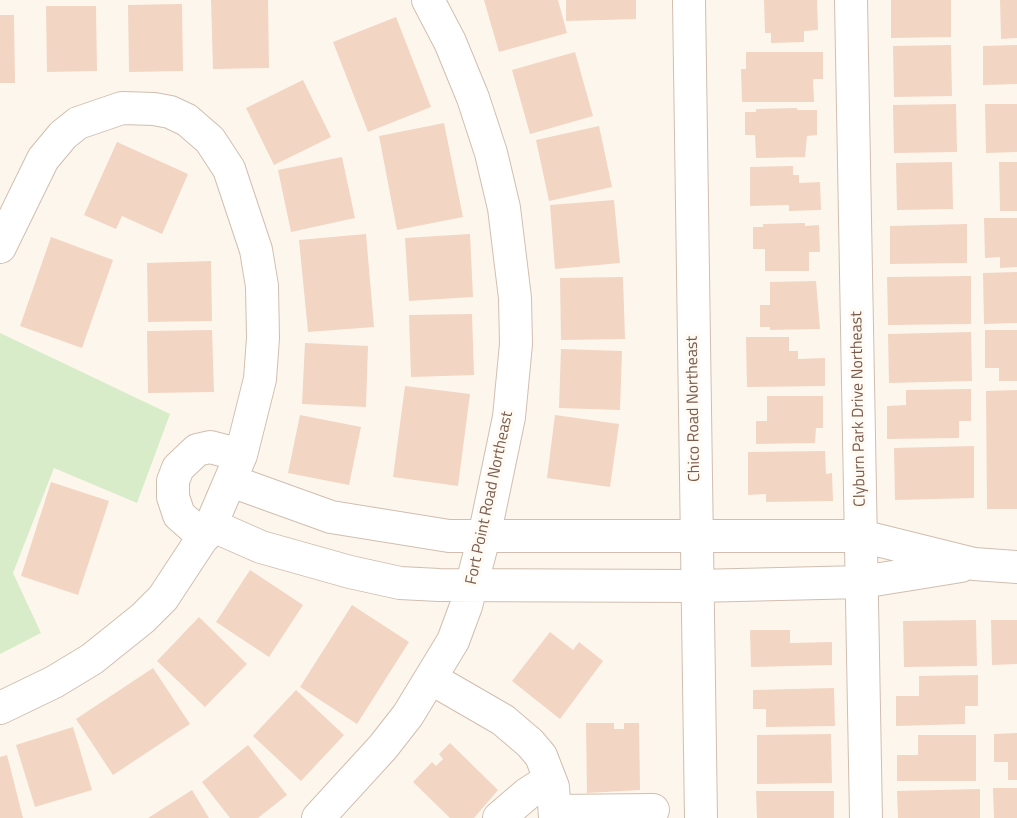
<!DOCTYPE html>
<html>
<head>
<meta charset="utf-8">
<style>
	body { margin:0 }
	canvas { display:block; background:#fdf6ec }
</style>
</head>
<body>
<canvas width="1017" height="818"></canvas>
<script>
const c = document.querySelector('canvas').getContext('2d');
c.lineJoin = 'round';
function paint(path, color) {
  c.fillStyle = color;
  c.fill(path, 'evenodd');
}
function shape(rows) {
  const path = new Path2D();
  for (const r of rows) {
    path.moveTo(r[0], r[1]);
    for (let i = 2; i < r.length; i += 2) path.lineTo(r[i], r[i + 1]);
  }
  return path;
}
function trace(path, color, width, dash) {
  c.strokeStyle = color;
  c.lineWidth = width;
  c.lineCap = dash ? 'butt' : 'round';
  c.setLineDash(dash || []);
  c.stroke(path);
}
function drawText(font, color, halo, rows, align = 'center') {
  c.font = font + ' "Titillium Web",sans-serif';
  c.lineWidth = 6;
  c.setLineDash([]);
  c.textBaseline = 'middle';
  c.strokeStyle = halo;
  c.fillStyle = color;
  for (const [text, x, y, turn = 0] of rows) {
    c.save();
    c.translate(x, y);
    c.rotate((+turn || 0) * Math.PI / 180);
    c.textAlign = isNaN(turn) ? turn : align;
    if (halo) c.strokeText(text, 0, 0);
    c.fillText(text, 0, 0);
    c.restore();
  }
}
paint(shape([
	[0,333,170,414,137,503,54,468,13,573,41,633,0,654]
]), '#d8ecc9');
paint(shape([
	[211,0,268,0,269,68,213,69],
	[484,0,558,0,567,33,499,52],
	[566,0,636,0,636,19,566,21],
	[764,0,817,0,818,30,804,31,804,42,771,43,771,33,765,33],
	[891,0,951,0,951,37,891,38],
	[1000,0,1017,0,1017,38,1001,39],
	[182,4,183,71,129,72,128,5],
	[46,6,96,6,97,71,47,72],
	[0,15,14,15,15,83,0,83],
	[396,17,431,107,368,132,333,42],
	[951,45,952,96,894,97,893,46],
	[1017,45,1017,84,983,85,983,46],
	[575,52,593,116,530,134,512,70],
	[746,52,823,52,823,79,813,79,814,102,742,102,741,69,746,69],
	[303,80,331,137,274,165,246,108],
	[956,104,957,152,894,153,893,105],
	[985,104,1017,104,1017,152,986,153],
	[797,108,797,110,817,110,817,135,807,136,805,157,756,158,755,135,745,135,745,112,756,112,756,109],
	[444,123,463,217,397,230,379,136],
	[599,126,612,187,549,201,536,140],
	[117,142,188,174,162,234,122,216,116,229,84,215],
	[342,157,355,218,291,232,278,170],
	[952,162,953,209,897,210,896,163],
	[999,162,1017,162,1017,211,1000,211],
	[793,166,793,175,799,175,799,183,820,182,821,210,789,211,789,205,750,206,750,167],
	[614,200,620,263,555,269,550,205],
	[984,218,1017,218,1017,267,1000,268,1000,257,985,258],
	[805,223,805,226,819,225,820,252,809,252,809,271,765,271,765,249,753,249,753,227,763,227,763,224],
	[967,224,967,263,890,264,890,226],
	[366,234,374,327,308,332,299,240],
	[470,234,473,297,409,301,405,238],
	[51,237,113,260,82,348,20,326],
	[211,261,212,321,148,322,147,263],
	[1017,272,1017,323,984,324,983,273],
	[971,276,971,324,888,325,887,277],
	[623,277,625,339,561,340,560,278],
	[816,281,820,329,770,330,770,327,760,327,760,305,770,305,770,282],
	[472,314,474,375,411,377,409,315],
	[212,330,214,392,148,393,147,331],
	[985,330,1017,330,1017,381,999,381,999,368,985,368],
	[971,332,972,381,889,383,888,334],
	[746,337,789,337,789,351,798,351,798,359,825,358,825,386,747,387],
	[305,343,368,346,366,407,302,404],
	[561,349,622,351,620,410,559,408],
	[405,386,470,394,458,486,393,477],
	[971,389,971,421,959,421,959,438,887,439,887,406,906,405,906,390],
	[1017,390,1017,509,987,509,986,391],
	[767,396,823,396,823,428,816,428,815,443,756,444,756,421,767,421],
	[300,415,361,427,349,485,288,473],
	[555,415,619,424,610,487,547,478],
	[974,446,974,498,895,500,894,448],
	[825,451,826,474,832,473,833,501,766,502,766,494,748,495,748,452],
	[51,482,109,501,78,595,21,576],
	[250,570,303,605,269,657,216,622],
	[352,605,409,642,357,724,300,687],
	[199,617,247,664,205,707,157,661],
	[976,620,977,666,904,667,903,621],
	[991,620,1017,620,1017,664,992,665],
	[750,630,790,630,790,643,832,642,832,665,751,667],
	[550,632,573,650,579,642,603,661,560,719,512,681],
	[153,668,190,724,113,775,76,719],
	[978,675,978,706,965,706,965,724,896,726,896,696,919,696,919,676],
	[834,688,835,726,766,727,766,709,753,709,753,690],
	[296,690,344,735,301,781,253,736],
	[586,723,614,723,614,729,624,729,624,723,639,723,640,790,587,793],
	[73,727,92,790,35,807,16,745],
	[1017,733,1017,780,1008,780,1008,762,994,762,994,734],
	[831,734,832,783,757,784,757,735],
	[918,735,976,735,976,781,897,781,897,755,918,755],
	[450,743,498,790,474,818,450,818,413,782,432,762,436,766,443,759,439,754],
	[248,745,287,795,258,818,230,818,202,782],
	[7,755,23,818,0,818,0,757],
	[993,788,1017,788,1017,818,994,818],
	[980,789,980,818,898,818,897,791],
	[192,790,209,818,148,818],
	[756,791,834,791,834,818,757,818]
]), '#f3d5c3');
const minor = shape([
	[689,0,701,818],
	[851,0,866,818],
	[0,247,43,159,63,135,78,123,122,108,154,109,170,112,187,120,210,140,229,169,256,250,262,286,263,338,260,379,241,455,211,525,163,598,143,618,92,659,54,682,0,708],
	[231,481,331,517,449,536,861,536,974,564,1017,567],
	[211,525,261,547,350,572,400,583,439,585,697,586,862,582,961,566],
	[204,537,179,515,173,497,173,481,178,468,197,450,210,447,241,455],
	[432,679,503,720,530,743,541,756,553,787,555,818],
	[555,811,653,810],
	[318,818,383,747,408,715,453,641,466,606,484,537,509,417,516,344,515,298,504,208,491,153,473,98,450,42,428,0],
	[499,818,527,794,550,779]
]);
trace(minor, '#d1beb0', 34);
trace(minor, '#fff', 32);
drawText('16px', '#7a5c4d', '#fffaf3', [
	["Chico Road Northeast",694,409,-91],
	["Clyburn Park Drive Northeast",859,409,-91],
	["Fort Point Road Northeast",490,498,-78]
]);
</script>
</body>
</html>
